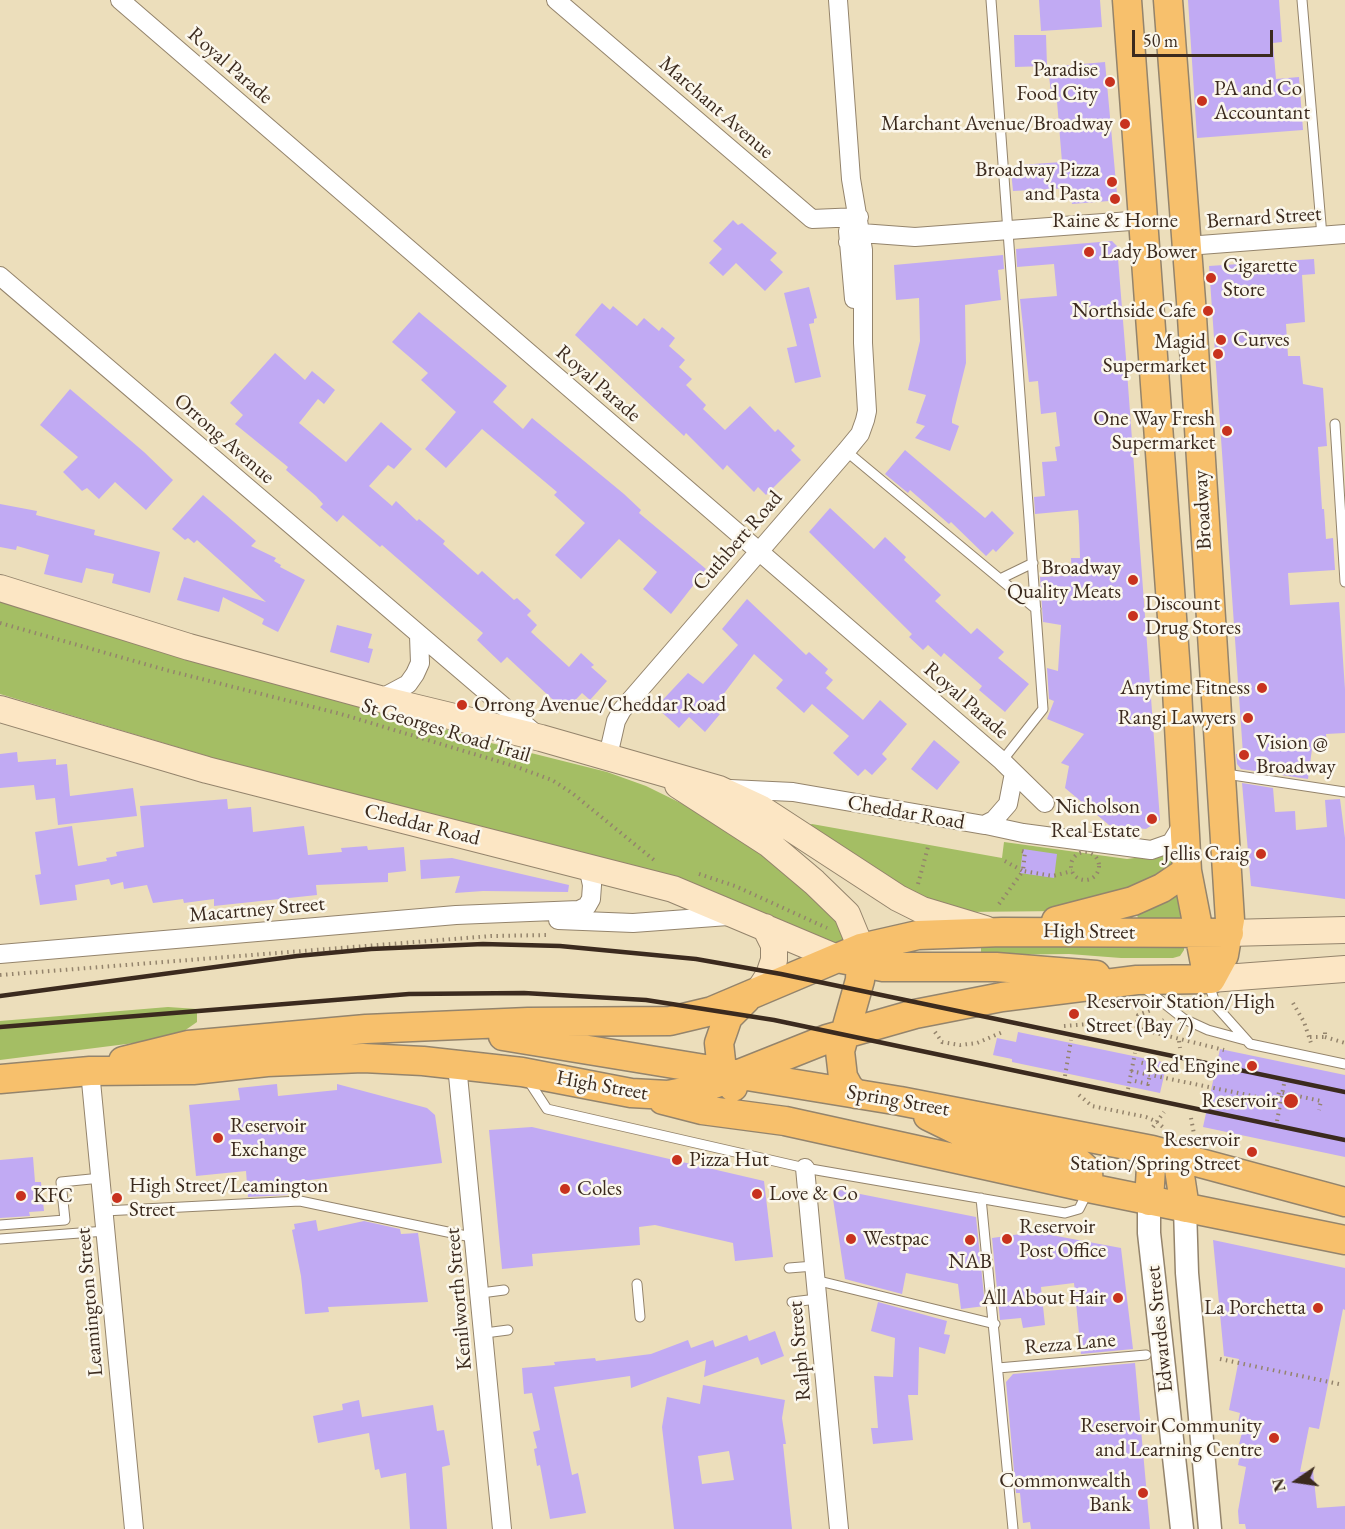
<!DOCTYPE html>
<html>
<head>
<meta charset="utf-8">
<style>
	body { margin:0 }
	#map { position:relative; width:1345px; height:1529px; overflow:hidden; background:#ecdebb; font-family:"EB Garamond",serif }
	canvas { display:block }
	.north { position:absolute; left:1267px; top:1451px; width:60px; height:60px; -webkit-text-stroke:4px #fbf7ec; paint-order:stroke; rotate:257deg; font-size:16px; font-weight:700; line-height:24px; text-align:center; color:#3b2a1e }
	.north::after { content:''; display:block; margin:auto; width:21px; height:27px; background:#3b2a1e; clip-path:polygon(50% 0,100% 100%,50% 72%,0 100%) }
	.scale { position:absolute; left:1132px; top:30px; width:141px; height:27px; box-sizing:border-box; border:3px solid #3b2a1e; border-top:0; padding-left:8px; font-size:18px; line-height:21px; white-space:nowrap; color:#3b2a1e; -webkit-text-stroke:4px #fbf7ec; paint-order:stroke }
</style>
</head>
<body>
<div id="map">
<canvas width="1345" height="1529"></canvas>
<div class="north">N</div>
<div class="scale">50 m</div>
</div>
<script>
const c = document.querySelector('canvas').getContext('2d');
c.lineJoin = 'round';
function paint(path, color) {
  c.fillStyle = color;
  c.fill(path, 'evenodd');
}
function shape(rows) {
  const path = new Path2D();
  for (const r of rows) {
    if (r.length === 3) {
      path.moveTo(r[0] + r[2], r[1]);
      path.arc(r[0], r[1], r[2], 0, 2 * Math.PI);
      continue;
    }
    path.moveTo(r[0], r[1]);
    for (let i = 2; i < r.length; i += 2) path.lineTo(r[i], r[i + 1]);
  }
  return path;
}
function trace(path, color, width, dash) {
  c.strokeStyle = color;
  c.lineWidth = width;
  c.lineCap = dash ? 'butt' : 'round';
  c.setLineDash(dash || []);
  c.stroke(path);
}
function drawText(font, color, halo, rows, align = 'center') {
  c.font = font + ' "EB Garamond",serif';
  c.lineWidth = 5;
  c.setLineDash([]);
  c.textBaseline = 'middle';
  c.strokeStyle = halo;
  c.fillStyle = color;
  for (const [text, x, y, turn = 0] of rows) {
    c.save();
    c.translate(x, y);
    c.rotate((+turn || 0) * Math.PI / 180);
    c.textAlign = isNaN(turn) ? turn : align;
    if (halo) c.strokeText(text, 0, 0);
    c.fillText(text, 0, 0);
    c.restore();
  }
}
paint(shape([
	[0,595,487,742,607,772,646,786,707,816,764,854,831,912,845,940,839,944,825,941,0,694],
	[812,824,1002,858,1004,842,1127,859,1172,853,1174,860,1170,874,1063,911,962,912,920,897,889,880,809,825],
	[1176,888,1183,922,1138,919,1136,909],
	[981,941,1184,947,1184,950,1180,956,1173,958,1121,958,1069,954,981,955],
	[168,1007,197,1009,197,1022,174,1038,0,1060,0,1021]
]), '#a4be64');
paint(shape([
	[1039,0,1100,0,1102,27,1041,31],
	[1188,0,1279,0,1282,42,1273,43,1276,79,1299,77,1303,130,1197,138],
	[1014,35,1046,35,1047,66,1015,67],
	[1105,62,1117,194,1109,201,1072,204,1071,188,1013,191,1011,171,1019,170,1019,165,1062,162,1057,101,1052,102,1048,67],
	[733,220,738,225,742,223,777,253,770,260,783,272,765,291,736,263,723,276,709,263,722,249,713,241],
	[1112,241,1117,246,1126,358,1160,820,1146,829,1109,825,1065,788,1069,766,1061,763,1084,734,1047,719,1054,701,1049,699,1047,668,1058,671,1061,625,1043,622,1040,577,1072,575,1071,558,1080,558,1079,525,1078,510,1035,514,1034,497,1045,496,1042,462,1057,461,1055,447,1060,446,1056,412,1041,414,1038,381,1029,382,1020,299,1057,296,1054,264,1017,267,1016,249],
	[1003,255,1004,269,998,270,1001,300,965,305,966,363,952,419,952,423,959,426,950,451,915,438,925,426,916,423,926,395,908,390,920,341,919,298,896,300,894,265],
	[1314,259,1315,274,1302,275,1305,322,1286,324,1288,356,1300,356,1303,384,1323,388,1327,446,1318,447,1322,509,1324,509,1326,539,1333,538,1335,570,1288,573,1290,605,1339,602,1345,689,1345,733,1326,734,1327,747,1312,749,1308,779,1241,769,1237,764,1236,754,1243,754,1209,266],
	[809,287,817,318,814,319,814,323,809,324,821,377,795,383,787,348,797,346,784,293],
	[602,303,610,310,613,306,637,326,644,318,659,331,662,327,675,338,669,346,685,360,679,367,692,379,686,385,706,405,703,409,725,430,750,406,775,432,778,429,795,446,791,450,801,460,766,495,758,487,754,492,727,465,723,470,686,433,684,436,575,335],
	[419,312,507,386,493,402,523,429,532,418,624,494,641,510,639,513,706,569,671,614,643,589,657,572,619,539,581,579,555,555,585,523,554,495,557,492,482,429,446,468,425,449,456,412,421,380,428,373,392,342],
	[275,353,305,380,312,371,335,390,324,404,318,399,299,423,346,462,381,422,412,449,394,469,388,465,369,486,392,506,396,501,417,521,419,519,445,541,443,544,478,575,482,571,514,600,517,598,531,611,527,615,537,625,531,632,569,667,581,653,594,665,591,667,607,681,590,700,582,693,565,711,507,657,501,663,477,640,483,633,382,545,380,547,343,515,337,522,320,507,323,504,316,496,286,470,288,467,235,424,243,415,230,403],
	[70,389,144,452,173,480,146,510,115,482,99,499,87,488,82,491,63,472,78,457,40,425],
	[905,450,985,518,992,511,1014,533,996,552,993,549,986,556,951,522,949,524,910,490,908,493,885,474],
	[203,495,256,541,251,546,276,558,274,561,281,565,280,567,305,580,278,632,262,624,264,619,223,597,219,612,177,600,184,577,266,602,197,540,194,543,188,538,185,540,172,529],
	[0,504,37,511,36,515,95,530,94,535,160,552,150,593,112,583,114,574,86,568,82,583,44,574,49,555,17,546,16,550,0,547],
	[830,508,874,549,885,537,906,557,904,560,941,595,935,601,971,634,977,628,1004,652,998,658,1029,684,1005,712,979,690,982,686,944,653,941,657,928,645,923,650,909,637,912,634,809,532],
	[747,599,806,655,809,652,828,669,825,673,833,680,826,688,863,720,880,700,907,724,882,754,887,759,872,775,865,769,858,776,833,753,849,736,812,704,804,713,776,688,783,680,754,654,713,708,720,714,705,732,689,717,679,728,656,707,688,673,703,684,738,645,722,629],
	[337,625,372,634,368,648,373,649,369,663,330,652],
	[934,740,960,762,937,790,911,769],
	[17,752,18,762,56,759,56,765,67,764,70,796,133,788,137,816,58,825,55,798,36,800,34,785,0,788,0,754],
	[1242,783,1273,788,1275,812,1295,811,1296,830,1327,827,1325,800,1340,799,1345,838,1345,899,1251,886],
	[227,799,228,809,251,807,253,832,304,826,308,855,342,852,341,848,367,846,368,850,404,847,406,871,388,873,388,882,316,885,317,895,214,906,214,899,184,903,183,899,153,903,147,885,124,889,123,882,111,885,109,879,75,885,77,900,40,905,35,875,41,874,35,832,72,826,78,866,107,861,106,858,117,856,116,852,144,847,140,806],
	[1023,849,1057,854,1054,878,1020,873],
	[452,858,569,885,568,892,483,891,455,893,460,876,421,879,420,860],
	[1018,1032,1167,1063,1160,1093,1012,1062,1012,1059,993,1055,997,1038,1016,1042],
	[1220,1049,1345,1075,1345,1157,1203,1127],
	[277,1084,278,1096,337,1090,337,1084,427,1108,435,1115,442,1163,287,1183,288,1195,248,1197,246,1171,196,1176,189,1105,240,1100,238,1088],
	[532,1127,764,1181,773,1257,735,1261,733,1243,655,1225,639,1227,640,1245,532,1254,533,1266,502,1269,489,1130],
	[33,1157,35,1182,41,1182,44,1211,29,1212,30,1216,0,1218,0,1160],
	[840,1190,976,1217,985,1306,961,1309,958,1284,906,1273,902,1294,845,1279,833,1199],
	[316,1220,318,1231,364,1221,400,1229,401,1234,418,1233,428,1302,328,1307,329,1312,305,1314,301,1276,292,1230,295,1229,294,1224],
	[1035,1232,1121,1248,1133,1349,1081,1354,1074,1283,1041,1287,1045,1325,1023,1328,1021,1318,1000,1320,992,1238],
	[1213,1240,1345,1268,1345,1310,1343,1309,1319,1429,1309,1427,1300,1472,1313,1471,1317,1508,1345,1506,1345,1529,1246,1529,1245,1524,1239,1524,1238,1511,1246,1467,1238,1465,1242,1444,1239,1444,1242,1433,1236,1432,1240,1413,1229,1410,1239,1359,1224,1356],
	[878,1302,947,1321,944,1334,950,1335,945,1354,919,1347,918,1395,908,1395,913,1440,873,1444,871,1428,878,1428,874,1376,893,1377,895,1338,871,1331],
	[775,1331,784,1356,761,1365,758,1357,704,1377,706,1360,631,1388,630,1376,554,1387,572,1475,578,1473,586,1513,550,1519,540,1465,537,1466,534,1449,537,1448,533,1432,540,1430,532,1393,524,1394,522,1368,555,1365,554,1362,574,1360,595,1358,596,1361,651,1354,688,1340,691,1348,713,1340,715,1347,747,1335,749,1341],
	[1135,1363,1150,1529,1031,1529,1030,1522,1023,1523,1020,1493,1016,1493,1006,1382,1013,1374],
	[703,1385,785,1400,782,1418,786,1444,783,1444,792,1529,674,1529,662,1427,667,1397,700,1404],
	[729,1451,734,1480,702,1484,698,1456],
	[359,1400,362,1417,433,1405,437,1431,444,1430,450,1465,442,1467,447,1529,410,1529,406,1473,381,1478,379,1469,375,1470,369,1433,318,1443,313,1416,343,1410,342,1404]
]), '#c1aaf3');
const service = shape([
	[991,0,1043,709,1002,761],
	[1302,0,1322,236],
	[1335,424,1345,582],
	[846,451,1036,609],
	[1000,579,1033,563],
	[1226,774,1345,792],
	[1209,984,1216,1006,1250,1044,1345,1064],
	[1142,986,1184,1019,1208,1030,1245,1040],
	[528,1080,547,1109,805,1168,1065,1213,1079,1209,1088,1191],
	[981,1198,1013,1529],
	[104,1211,300,1201,476,1238],
	[0,1225,65,1220,61,1182,101,1178],
	[0,1239,106,1231],
	[789,1268,814,1266],
	[815,1280,995,1324],
	[637,1284,640,1317],
	[481,1293,504,1290],
	[792,1302,817,1299],
	[485,1333,508,1330],
	[998,1368,1146,1355]
]);
const minor = shape([
	[120,0,1002,761,1045,803],
	[556,0,812,219,859,217],
	[848,231,854,299],
	[848,242,861,233,915,237,1144,220],
	[1187,246,1345,234],
	[0,276,537,735],
	[380,699,408,684,415,674,420,663,419,636],
	[608,756,616,721,622,710,846,451,860,434,865,420,867,411,863,343,863,250,851,179,838,0],
	[730,789,793,792,984,825,994,820,1008,804,1014,773],
	[986,825,1023,833,1151,850,1171,843,1184,822],
	[558,920,633,923,728,916],
	[0,954,456,915,579,910,587,906,591,899,592,885,588,867],
	[457,1065,502,1529],
	[90,1071,134,1529],
	[805,1168,839,1529]
]);
const tertiary = shape([
	[1149,1201,1149,1233,1182,1529],
	[1185,1208,1187,1273,1210,1529]
]);
const secondary = shape([
	[0,588,189,647,380,699,541,738,719,789,760,808,898,898,922,910,985,929],
	[0,709,207,770,673,889,837,958],
	[678,785,769,844,814,882,847,914,861,948],
	[1229,933,1345,930],
	[1211,979,1345,969],
	[758,992,769,975,774,960,774,945,765,927]
]);
const primary = shape([
	[1127,0,1176,672,1187,871,1208,979],
	[1056,921,1133,901,1162,888,1187,871],
	[837,958,883,967,996,967,1096,975],
	[503,1036,900,1101,1152,1150,1345,1202],
	[123,1061,188,1045,366,1029,528,1022,670,1021,712,1011,861,948,918,935,1002,932,1229,933],
	[0,1079,90,1071,193,1070,267,1062,363,1058,423,1061,522,1072,631,1093,668,1095,704,1088,827,1039,915,1014,1002,997,1137,980,1211,979,1224,955,1230,920,1191,301,1168,0],
	[733,1087,722,1070,719,1043,728,1017,746,999],
	[856,1094,849,1088,843,1077,840,1051,860,980,861,948],
	[663,1100,702,1110,785,1121,1089,1188,1345,1240],
	[928,1116,973,1138,1079,1163,1088,1171,1089,1188],
	[1177,1156,1185,1208],
	[1149,1201,1152,1150]
]);
trace(service, '#94846c', 11);
trace(minor, '#94846c', 20);
trace(tertiary, '#94846c', 25);
trace(secondary, '#94846c', 28);
trace(primary, '#94846c', 31);
trace(shape([
	[0,623,166,670,341,714,514,766,552,780,572,793,654,860],
	[1022,851,1025,852,1023,871,1053,876,1072,871],
	[1085,866,14],
	[699,874,735,886,827,928],
	[918,884,928,847],
	[999,904,1023,871,1003,860],
	[0,975,491,936,550,935],
	[1293,1003,1304,1022,1311,1043],
	[1064,1026,1102,1023,1136,1028,1224,1050],
	[1136,1028,1138,1015,1151,1010],
	[1148,1030,1164,1020],
	[935,1032,942,1042,960,1045,977,1043,1005,1031],
	[1310,1037,1325,1037,1325,1032],
	[1325,1037,1345,1043],
	[1179,1041,1180,1048],
	[1131,1071,1277,1101,1279,1092,1321,1101,1319,1110],
	[1065,1076,1071,1040],
	[1135,1081,1148,1084,1152,1065,1138,1062],
	[1128,1089,1135,1053],
	[1079,1095,1092,1106,1146,1117,1157,1122,1165,1129],
	[1191,1118,1194,1134],
	[1277,1121,1284,1084],
	[1153,1127,1164,1112],
	[1220,1359,1339,1384]
]), '#94846c', 4, [1.5, 4.5]);
trace(service, '#fff', 9);
trace(minor, '#fff', 18);
trace(tertiary, '#fff', 22);
trace(secondary, '#fce6c4', 26);
trace(primary, '#f7c06c', 28);
trace(shape([
	[0,996,297,956,371,949,483,944,560,946,696,959,781,974,1345,1092],
	[0,1027,409,994,524,993,646,1000,774,1020,1345,1140]
]), '#3b2a1e', 4.5);
for (const [x, y, r, color] of [
	[1110,82,6,"#c8321e"],
	[1202,101,6,"#c8321e"],
	[1125,124,6,"#c8321e"],
	[1112,182,6,"#c8321e"],
	[1115,199,6,"#c8321e"],
	[1089,252,6,"#c8321e"],
	[1211,278,6,"#c8321e"],
	[1208,311,6,"#c8321e"],
	[1221,340,6,"#c8321e"],
	[1218,354,6,"#c8321e"],
	[1227,431,6,"#c8321e"],
	[1133,580,6,"#c8321e"],
	[1133,616,6,"#c8321e"],
	[1262,688,6,"#c8321e"],
	[462,705,6,"#c8321e"],
	[1248,718,6,"#c8321e"],
	[1244,755,6,"#c8321e"],
	[1152,819,6,"#c8321e"],
	[1261,854,6,"#c8321e"],
	[1074,1014,6,"#c8321e"],
	[1252,1066,6,"#c8321e"],
	[1291,1101,8,"#c8321e"],
	[218,1138,6,"#c8321e"],
	[1252,1152,6,"#c8321e"],
	[677,1160,6,"#c8321e"],
	[565,1189,6,"#c8321e"],
	[757,1194,6,"#c8321e"],
	[21,1196,6,"#c8321e"],
	[117,1198,6,"#c8321e"],
	[851,1239,6,"#c8321e"],
	[1007,1239,6,"#c8321e"],
	[970,1240,6,"#c8321e"],
	[1118,1298,6,"#c8321e"],
	[1318,1308,6,"#c8321e"],
	[1274,1438,6,"#c8321e"],
	[1143,1493,6,"#c8321e"]
]) {
  const dot = new Path2D();
  dot.arc(x, y, r, 0, 2 * Math.PI);
  c.fillStyle = color;
  c.fill(dot);
  trace(dot, '#fbf7ec', 2);
}
drawText('21px', '#3b2a1e', '#fbf7ec', [
	["Royal Parade",230,66,41],
	["Marchant Avenue",716,108,41],
	["Bernard Street",1264,218,-4],
	["Royal Parade",598,384,41],
	["Orrong Avenue",224,439,41],
	["Broadway",1203,510,-93],
	["Cuthbert Road",738,541,-49],
	["Royal Parade",966,701,41],
	["St Georges Road Trail",446,731,17],
	["Cheddar Road",906,813,10],
	["Cheddar Road",422,825,14],
	["Macartney Street",257,910,-5],
	["High Street",1089,932,1],
	["High Street",602,1086,10],
	["Spring Street",898,1101,10],
	["Kenilworth Street",459,1299,-95],
	["Leamington Street",90,1302,-95],
	["Edwardes Street",1160,1329,-96],
	["Rezza Lane",1070,1344,-5],
	["Ralph Street",800,1351,-95]
]);
drawText('21px', '#3b2a1e', '#fbf7ec', [
	["Paradise",1098,70],
	["Food City",1098,94],
	["PA and Co",1214,89,"left"],
	["Accountant",1214,113,"left"],
	["Marchant Avenue/Broadway",1113,124],
	["Broadway Pizza",1100,170],
	["and Pasta",1100,194],
	["Raine & Horne",1115,221,"center"],
	["Lady Bower",1101,252,"left"],
	["Cigarette",1223,266,"left"],
	["Store",1223,290,"left"],
	["Northside Cafe",1196,311],
	["Curves",1233,340,"left"],
	["Magid",1206,342],
	["Supermarket",1206,366],
	["One Way Fresh",1215,419],
	["Supermarket",1215,443],
	["Broadway",1121,568],
	["Quality Meats",1121,592],
	["Discount",1145,604,"left"],
	["Drug Stores",1145,628,"left"],
	["Anytime Fitness",1250,688],
	["Orrong Avenue/Cheddar Road",474,705,"left"],
	["Rangi Lawyers",1236,718],
	["Vision @",1256,743,"left"],
	["Broadway",1256,767,"left"],
	["Nicholson",1140,807],
	["Real Estate",1140,831],
	["Jellis Craig",1249,854],
	["Reservoir Station/High",1086,1002,"left"],
	["Street (Bay 7)",1086,1026,"left"],
	["Red Engine",1240,1066],
	["Reservoir",1278,1101],
	["Reservoir",230,1126,"left"],
	["Exchange",230,1150,"left"],
	["Reservoir",1240,1140],
	["Station/Spring Street",1240,1164],
	["Pizza Hut",689,1160,"left"],
	["High Street/Leamington",129,1186,"left"],
	["Street",129,1210,"left"],
	["Coles",577,1189,"left"],
	["Love & Co",769,1194,"left"],
	["KFC",33,1196,"left"],
	["Reservoir",1019,1227,"left"],
	["Post Office",1019,1251,"left"],
	["Westpac",863,1239,"left"],
	["NAB",970,1262,"center"],
	["All About Hair",1106,1298],
	["La Porchetta",1306,1308],
	["Reservoir Community",1262,1426],
	["and Learning Centre",1262,1450],
	["Commonwealth",1131,1481],
	["Bank",1131,1505]
], 'right');
</script>
</body>
</html>
